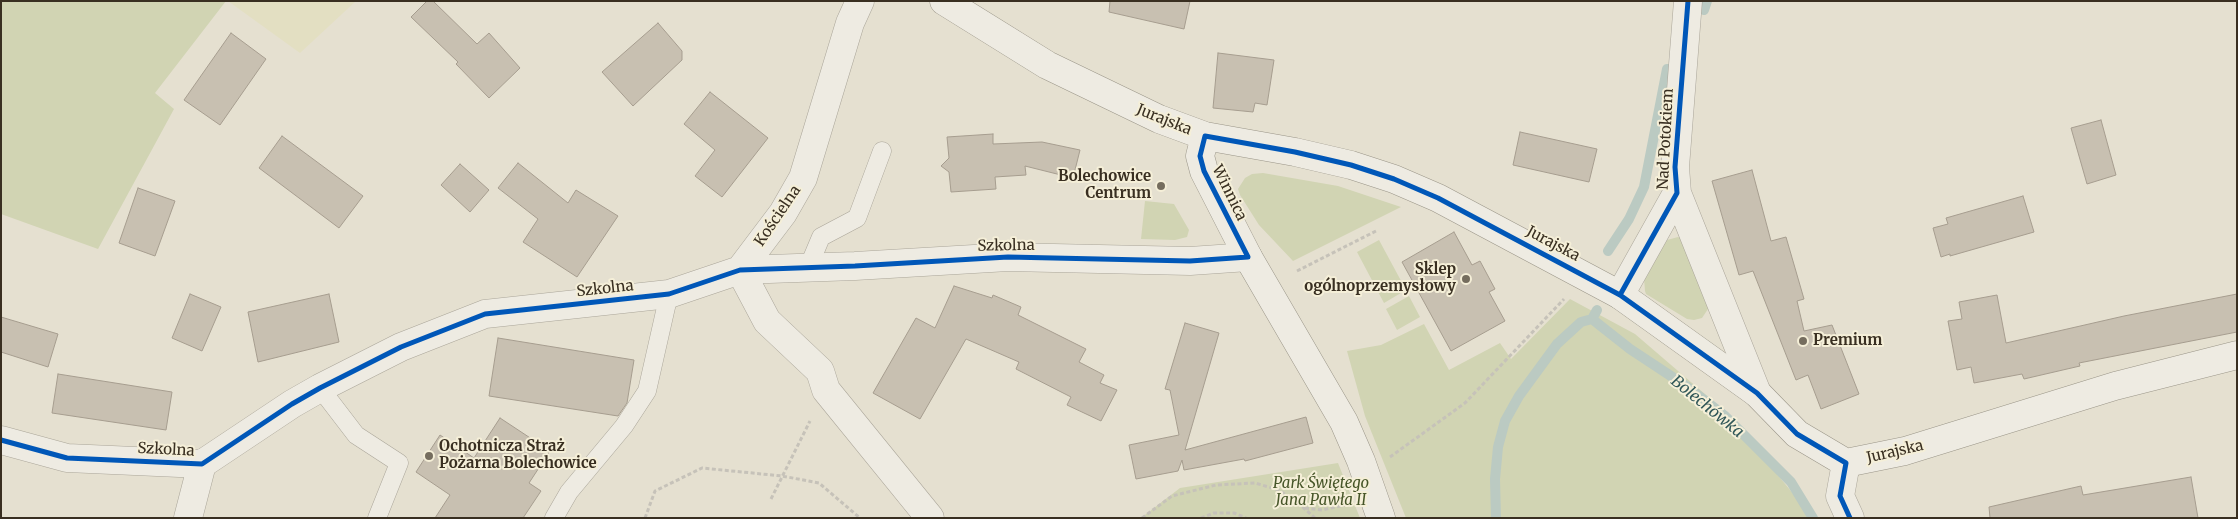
<!DOCTYPE html>
<html>
<head>
<meta charset="utf-8">
<style>
	body { margin:0 }
	#map { position:relative; width:2238px; height:519px; overflow:hidden; background:#e5e0d0; font-family:Merriweather,serif }
	canvas { display:block }
	.frame { position:absolute; inset:0; border:2px solid #392f21; pointer-events:none }
</style>
</head>
<body>
<div id="map">
<canvas width="2238" height="519"></canvas>
<div class="frame"></div>
</div>
<script>
const c = document.querySelector('canvas').getContext('2d');
c.lineJoin = 'round';
function paint(path, color) {
  c.fillStyle = color;
  c.fill(path, 'evenodd');
}
function shape(rows) {
  const path = new Path2D();
  for (const r of rows) {
    path.moveTo(r[0], r[1]);
    for (let i = 2; i < r.length; i += 2) path.lineTo(r[i], r[i + 1]);
  }
  return path;
}
function trace(path, color, width, dash) {
  c.strokeStyle = color;
  c.lineWidth = width;
  c.lineCap = dash ? 'butt' : 'round';
  c.setLineDash(dash || []);
  c.stroke(path);
}
function drawText(font, color, halo, rows, align = 'center') {
  c.font = font + ' Merriweather,serif';
  c.lineWidth = 4;
  c.setLineDash([]);
  c.textBaseline = 'middle';
  c.strokeStyle = halo;
  c.fillStyle = color;
  for (const [text, x, y, turn = 0] of rows) {
    c.save();
    c.translate(x, y);
    c.rotate((+turn || 0) * Math.PI / 180);
    c.textAlign = isNaN(turn) ? turn : align;
    if (halo) c.strokeText(text, 0, 0);
    c.fillText(text, 0, 0);
    c.restore();
  }
}
paint(shape([
	[228,1,356,1,300,53]
]), '#e3dfc2');
paint(shape([
	[1,1,226,1,155,93,174,109,98,249,1,214],
	[1263,173,1338,186,1401,207,1293,261,1259,225,1240,195,1238,189,1245,178,1252,174],
	[1145,201,1174,204,1189,230,1187,237,1175,240,1141,239],
	[1678,237,1685,239,1710,306,1702,318,1694,320,1687,319,1646,294,1645,291,1644,278,1662,246,1667,240],
	[1379,240,1406,290,1384,303,1357,252],
	[1409,296,1420,317,1397,330,1386,309],
	[1570,299,1635,334,1727,413,1813,518,1406,518,1365,416,1347,351,1381,345,1424,324,1449,370,1500,343,1511,359],
	[1338,463,1360,518,1141,518,1180,488]
]), '#d1d4b3');
trace(shape([
	[1704,10,1707,1],
	[1608,251,1629,219,1644,187,1667,69],
	[1597,310,1592,319,1630,349,1686,386,1725,416,1791,482,1813,518],
	[1496,518,1495,479,1498,447,1505,421,1519,396,1557,344,1581,322,1592,319]
]), '#bbcac2', 10);
const building = shape([
	[427,1,433,1,477,44,489,33,520,68,489,98,456,64,458,62,411,17,427,1],
	[1110,1,1190,1,1184,29,1109,12,1110,1],
	[658,23,682,51,682,60,633,106,602,72,658,23],
	[231,33,266,59,220,125,184,100,231,33],
	[1218,53,1274,60,1267,105,1255,103,1253,112,1213,108,1218,53],
	[710,92,768,138,722,197,695,176,715,150,684,124,710,92],
	[2101,120,2116,175,2087,184,2071,128,2101,120],
	[1520,132,1597,149,1589,182,1513,165,1520,132],
	[993,134,993,144,1042,142,1080,150,1073,178,1025,166,1026,175,995,177,996,189,951,192,949,172,941,166,949,158,947,137,993,134],
	[282,136,363,196,339,228,259,168,282,136],
	[518,163,568,203,576,190,618,216,577,277,523,242,538,219,498,188,518,163],
	[460,164,489,190,470,212,441,185,460,164],
	[1752,170,1771,241,1786,237,1804,299,1797,301,1804,331,1832,325,1859,394,1821,409,1808,375,1796,380,1753,271,1739,275,1712,181,1752,170],
	[138,188,175,201,155,256,119,243,138,188],
	[2023,196,2034,232,1950,256,1950,254,1941,257,1933,228,1948,224,1946,218,2023,196],
	[1454,232,1472,265,1480,261,1495,289,1489,292,1505,321,1451,351,1402,262,1454,232],
	[954,286,992,298,993,295,1021,307,1018,315,1086,349,1079,362,1104,375,1100,383,1117,390,1101,421,1067,405,1071,397,1016,369,1019,362,966,339,920,419,873,393,916,318,935,328,954,286],
	[190,294,221,307,202,351,172,338,190,294],
	[329,294,339,342,258,362,248,312,329,294],
	[2237,294,2237,332,2079,363,2080,366,2024,379,2022,374,1974,383,1971,367,1957,370,1948,321,1962,319,1959,302,1997,295,2006,343,2124,316,2237,294],
	[1,317,58,334,48,367,1,352,1,317],
	[1185,323,1219,333,1185,450,1306,417,1313,443,1245,461,1244,459,1184,470,1182,460,1178,471,1136,479,1129,445,1179,435,1170,390,1165,389,1185,323],
	[498,338,634,360,627,403,618,416,489,396,498,338],
	[58,374,172,392,166,430,52,413,58,374],
	[500,418,550,451,529,483,541,491,523,518,435,518,450,495,416,472,440,435,474,458,500,418],
	[2191,477,2198,518,1990,518,1989,507,2081,486,2083,495,2191,477]
]);
paint(building, '#c8c0b1');
trace(building, '#a69d8f', 1);
const lane = shape([
	[808,268,821,237,857,218,882,151],
	[320,388,356,435,399,463,377,518],
	[554,518,569,492,624,426,647,391,669,294]
]);
const street = shape([
	[1677,193,1757,393],
	[740,270,767,321,820,371,826,390,930,518],
	[740,270,783,213,803,178,850,23,860,1],
	[1620,295,1677,193,1675,167,1688,1],
	[1,440,67,458,202,464,292,404,320,388,401,347,485,314,669,294,740,270,855,266,1008,257,1190,261,1248,257],
	[1846,463,1840,496,1850,518],
	[188,518,202,464]
]);
const secondary = shape([
	[944,1,1047,65,1159,119,1205,136,1295,152,1351,165,1394,179,1438,198,1620,295,1757,393,1797,434,1846,463,1905,451,2115,386,2237,355],
	[1205,136,1200,156,1204,171,1248,257,1344,422,1361,461,1381,518]
]);
trace(lane, '#aaa599', 19);
trace(street, '#aaa599', 29);
trace(secondary, '#9a9588', 29);
trace(shape([
	[1297,271,1378,230],
	[1390,457,1465,403,1564,299],
	[771,499,810,421],
	[1305,508,1322,510,1345,505],
	[645,518,655,491,702,468,782,476,819,483,860,518],
	[1142,518,1172,496,1216,485,1255,483,1279,490,1298,503,1315,518],
	[1201,518,1214,513,1234,513,1246,518]
]), '#c6c2b9', 3, [4, 2.5]);
trace(lane, '#eeebe2', 18);
trace(street, '#eeebe2', 28);
trace(secondary, '#eeebe2', 28);
trace(shape([
	[1620,295,1677,193,1675,167,1688,1],
	[1,440,67,458,202,464,292,404,320,388,401,347,485,314,669,294,740,270,855,266,1008,257,1190,261,1248,257,1204,171,1200,156,1205,136,1295,152,1351,165,1394,179,1438,198,1620,295,1757,393,1797,434,1846,463,1840,496,1850,518]
]), '#0057b8', 5);
for (const [x, y, r, color] of [
	[1161,186,5,"#756d5e"],
	[1466,279,5,"#756d5e"],
	[1803,341,5,"#756d5e"],
	[429,456,5,"#756d5e"]
]) {
  const dot = new Path2D();
  dot.arc(x, y, r, 0, 2 * Math.PI);
  c.fillStyle = color;
  c.fill(dot);
  trace(dot, '#f5efd8', 2);
}
drawText('15px', '#392f21', '#f5efd8', [
	["Jurajska",1164,120,22],
	["Nad Potokiem",1666,139,-87],
	["Winnica",1229,193,64],
	["Kościelna",778,216,-56],
	["Jurajska",1553,244,28],
	["Szkolna",1006,246,-1],
	["Szkolna",605,289,-6],
	["Szkolna",166,450,3],
	["Jurajska",1895,452,-13]
]);
drawText('bold 15px', '#392f21', '#f5efd8', [
	["Bolechowice",1151,177],
	["Centrum",1151,194],
	["Sklep",1456,270],
	["ogólnoprzemysłowy",1456,287],
	["Premium",1813,341,"left"],
	["Ochotnicza Straż",439,447,"left"],
	["Pożarna Bolechowice",439,464,"left"]
], 'right');
drawText('italic 15px', '#465528', '#f5efd8', [
	["Park Świętego",1321,484],
	["Jana Pawła II",1321,501]
]);
drawText('italic 16px', '#315758', '#f5efd8', [
	["Bolechówka",1707,407,39]
]);
</script>
</body>
</html>
